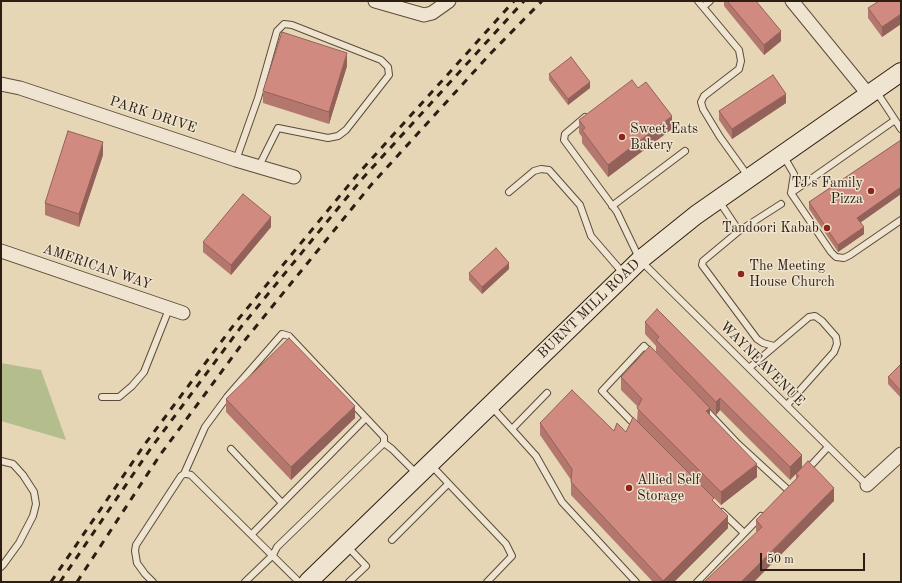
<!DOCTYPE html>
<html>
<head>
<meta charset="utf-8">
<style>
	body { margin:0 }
	#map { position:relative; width:902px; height:583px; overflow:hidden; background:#e6d6b5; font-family:"Old Standard TT",serif }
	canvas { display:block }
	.frame { position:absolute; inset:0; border:2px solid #2c1e13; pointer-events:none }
	.scale { position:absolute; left:760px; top:553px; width:105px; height:18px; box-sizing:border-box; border:2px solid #2c1e13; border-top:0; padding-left:5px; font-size:12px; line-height:14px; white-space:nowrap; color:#2c1e13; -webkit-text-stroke:3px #efe4cf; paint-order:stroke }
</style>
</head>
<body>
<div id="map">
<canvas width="902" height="583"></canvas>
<div class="frame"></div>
<div class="scale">50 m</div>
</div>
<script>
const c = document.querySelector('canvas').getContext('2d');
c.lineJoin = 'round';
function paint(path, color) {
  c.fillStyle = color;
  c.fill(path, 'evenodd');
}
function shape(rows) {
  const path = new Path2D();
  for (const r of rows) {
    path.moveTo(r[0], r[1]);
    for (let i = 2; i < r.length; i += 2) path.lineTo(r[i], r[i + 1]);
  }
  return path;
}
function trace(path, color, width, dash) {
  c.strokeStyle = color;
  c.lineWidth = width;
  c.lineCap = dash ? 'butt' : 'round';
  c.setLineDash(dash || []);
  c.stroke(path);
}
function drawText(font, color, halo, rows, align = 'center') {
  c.font = font + ' "Old Standard TT",serif';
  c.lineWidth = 3;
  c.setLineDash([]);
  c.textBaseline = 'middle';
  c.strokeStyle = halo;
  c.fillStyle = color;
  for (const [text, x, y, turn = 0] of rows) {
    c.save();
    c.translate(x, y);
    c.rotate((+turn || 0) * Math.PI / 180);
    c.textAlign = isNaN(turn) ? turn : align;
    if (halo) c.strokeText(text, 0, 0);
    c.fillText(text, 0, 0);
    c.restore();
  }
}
paint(shape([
	[1,363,41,370,66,440,1,421]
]), '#b4be8d');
const lane = shape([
	[698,1,739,50,741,61,739,69,704,96,701,102,703,109,720,137,748,176],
	[703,7,710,1],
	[876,91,901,129],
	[585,117,565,134,564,140,617,212,640,260,867,485],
	[783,155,794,174,791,193,831,252,836,257,844,258,850,255,901,220],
	[236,160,258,98,277,31,284,24,292,25,381,60,388,67,389,75,346,130,338,136,328,138,278,128,259,166],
	[509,192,534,171,541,169,549,170,580,205,591,236,623,273],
	[791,193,895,120],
	[719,201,739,231,703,261,702,265,757,339,763,343,774,346],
	[612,206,685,151],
	[739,231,781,204],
	[749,368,809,317,815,316,822,321,836,337,837,344,834,352,787,405],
	[102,397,119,397,132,386,144,372,169,309],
	[491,406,536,456,562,502,636,582],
	[704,408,738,444,787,489],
	[637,427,602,391,644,346,653,355],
	[512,429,547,393],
	[231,449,282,503],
	[1,461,13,464,23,475,34,492,36,504,33,516,19,543,3,565,1,567],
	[431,465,506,544,512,556,487,582],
	[806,471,828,447],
	[184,474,205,427,227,397,282,334,289,336,384,437,384,443,392,449,417,474],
	[722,512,744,533],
	[252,534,366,418],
	[392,540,448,484],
	[347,546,366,566,349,582],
	[153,582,145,574,137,563,135,551,136,545,181,476,184,474,187,474,191,475,299,582],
	[245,582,273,555,277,547,384,443],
	[697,582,761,516]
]);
const street = shape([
	[375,1,424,15,432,13,449,1],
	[792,1,868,94],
	[1,84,20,88,236,160,294,177],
	[1,251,183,313],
	[867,485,901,454]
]);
const secondary = shape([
	[308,582,640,260,696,215,901,72]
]);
trace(lane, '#5a4c3c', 8);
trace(street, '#5a4c3c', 15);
trace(secondary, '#2c1e13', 20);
trace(lane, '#efe4cf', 6);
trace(street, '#efe4cf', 13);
trace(secondary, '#efe4cf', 18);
trace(shape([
	[51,582,145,444,236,322,357,175,514,1],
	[60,582,151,448,241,327,362,179,524,1],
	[77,582,160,455,245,340,371,185,491,53,542,1]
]), '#2c1e13', 3, [7, 7]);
paint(shape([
	[724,1,756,1,781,41,764,55,724,6],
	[901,1,901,24,882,37,868,18,868,8],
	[347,66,329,124,263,103,263,91],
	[549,74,590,88,568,105,549,80],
	[638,88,672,129,608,177,582,143,582,137,579,133,579,120],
	[786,103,732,139,719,120,719,111],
	[901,140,901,194,861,222,864,234,838,252,809,209,809,202],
	[103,155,79,227,45,215,45,203],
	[271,227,231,275,203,252,203,242],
	[509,269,482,294,469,280,469,273],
	[645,322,802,455,790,480,720,410,716,415,656,352,656,346,645,334],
	[901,364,901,398,888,384,888,377],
	[621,377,710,415,757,477,721,505,637,421,638,407,621,390],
	[226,399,355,418,291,480,226,412],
	[540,423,626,432,714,502,728,528,674,582,653,582,571,495,571,480,540,435],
	[796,474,834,501,756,532,756,520,796,479]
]), '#b4776e');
paint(shape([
	[901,14,901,24,882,37,882,27],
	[781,31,781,41,764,55,764,45],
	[347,53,347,66,329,124,329,112],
	[590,82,590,88,568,105,568,99],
	[786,94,786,103,732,139,732,129],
	[672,116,672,129,608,177,608,165],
	[103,142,103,155,79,227,79,214],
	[901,187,901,194,857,225,857,218],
	[271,217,271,227,231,275,231,265],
	[864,227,864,234,838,252,838,245],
	[509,263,509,269,482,294,482,287],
	[720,398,720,410,716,415,716,402],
	[355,406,355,418,291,480,291,467],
	[710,408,710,421,706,411],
	[802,455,802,468,790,480,790,467],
	[757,464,757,477,721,505,721,492],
	[834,488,834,501,754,582,741,582],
	[728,516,728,528,674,582,663,582,663,581]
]), '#92615a');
const building = shape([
	[727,1,756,1,781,31,764,45,727,1],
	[879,1,901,1,901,14,882,27,868,8,879,1],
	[282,32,347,53,329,112,263,91,282,32],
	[571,57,590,82,568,99,549,74,571,57],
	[773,75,786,94,732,129,719,111,773,75],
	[632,80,638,88,646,82,672,116,608,165,582,130,585,128,579,120,632,80],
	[68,131,103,142,79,214,45,203,68,131],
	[901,140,901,187,857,218,864,227,838,245,809,202,901,140],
	[243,194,271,217,231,265,203,242,243,194],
	[496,248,509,263,482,287,469,273,496,248],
	[657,309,802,455,790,467,720,398,716,402,656,340,659,337,645,322,657,309],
	[289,338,355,406,291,467,226,399,289,338],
	[650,346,710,408,706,411,757,464,721,492,637,408,642,399,621,377,650,346],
	[901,364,901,391,888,377,901,364],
	[572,390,614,431,617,423,626,432,633,417,714,498,712,500,728,516,663,581,571,482,572,469,540,423,572,390],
	[808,461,834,488,741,582,704,582,762,527,756,520,799,476,796,474,808,461]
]);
paint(building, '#d18a80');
trace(building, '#92615a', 1);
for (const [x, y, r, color] of [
	[622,137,4,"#8f2418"],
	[871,191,4,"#8f2418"],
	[827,228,4,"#8f2418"],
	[741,274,4,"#8f2418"],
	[629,488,4,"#8f2418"]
]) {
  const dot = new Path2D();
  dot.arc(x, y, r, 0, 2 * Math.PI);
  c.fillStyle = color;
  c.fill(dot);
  trace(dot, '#efe4cf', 1.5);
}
drawText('14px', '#2c1e13', '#efe4cf', [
	["PARK DRIVE",153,115,18],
	["AMERICAN WAY",97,267,19],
	["BURNT MILL ROAD",589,309,-44],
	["WAYNEAVENUE",762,364,45]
]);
drawText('14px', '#2c1e13', '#efe4cf', [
	["Sweet Eats",630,129],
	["Bakery",630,145],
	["TJ's Family",863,183,"right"],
	["Pizza",863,199,"right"],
	["Tandoori Kabab",819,228,"right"],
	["The Meeting",749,266],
	["House Church",749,282],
	["Allied Self",637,480],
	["Storage",637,496]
], 'left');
</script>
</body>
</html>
